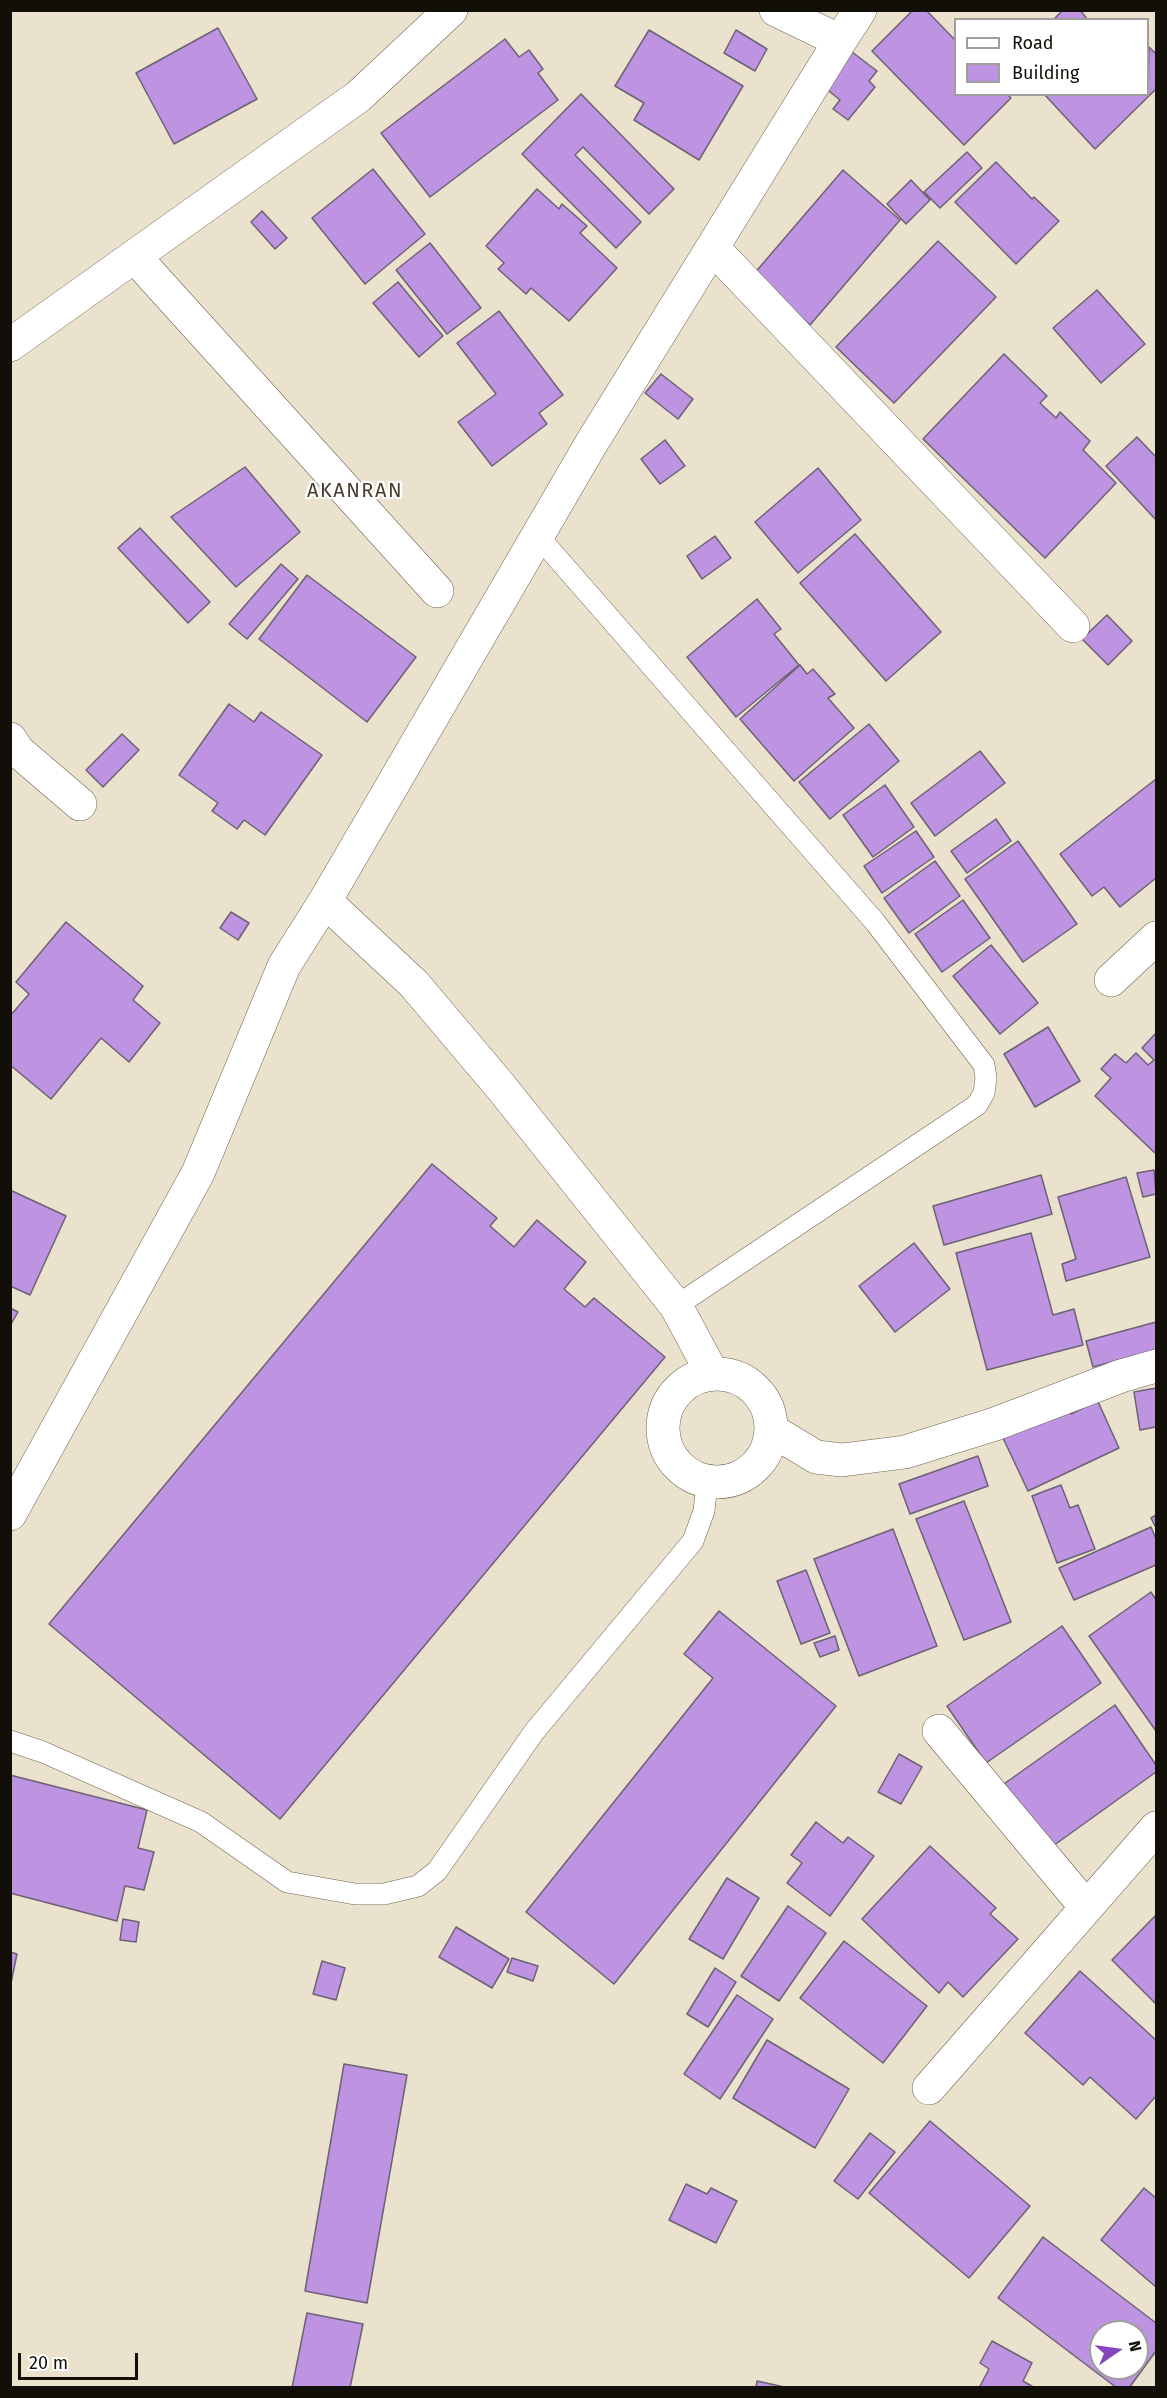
<!DOCTYPE html>
<html>
<head>
<meta charset="utf-8">
<style>
	body { margin:0 }
	#map { position:relative; width:1167px; height:2398px; overflow:hidden; background:#ebe2cd; font-family:"Fira Sans",sans-serif }
	canvas { display:block }
	.frame { position:absolute; inset:0; border:12px solid #120f08; pointer-events:none }
	.legend { position:absolute; left:954px; top:18px; width:195px; height:78px; box-sizing:border-box; background:#fff; border:2px solid #a09f9c; margin:0; padding:8px 10px; list-style:none; font-size:18px; color:#120f08 }
	.legend li { display:flex; align-items:center; gap:12px; height:30px }
	.legend b { width:30px; border:2px solid #a09f9c }
	.north { position:absolute; left:1089px; top:2320px; width:60px; height:60px; box-sizing:border-box; background:#fff; border:2px solid #a09f9c; border-radius:50%; rotate:77deg; font-size:16px; font-weight:700; line-height:24px; text-align:center; color:#120f08 }
	.north::after { content:''; display:block; margin:auto; width:21px; height:27px; background:#8646bb; clip-path:polygon(50% 0,100% 100%,50% 72%,0 100%) }
	.scale { position:absolute; left:18px; top:2353px; width:120px; height:27px; box-sizing:border-box; border:3px solid #120f08; border-top:0; padding-left:8px; font-size:18px; line-height:21px; white-space:nowrap; color:#120f08; -webkit-text-stroke:4px #fff; paint-order:stroke }
</style>
</head>
<body>
<div id="map">
<canvas width="1167" height="2398"></canvas>
<div class="frame"></div>
<ul class="legend">
<li><b style="height:8px;background:#fff"></b>Road</li>
<li><b style="height:16px;background:#bd93e2"></b>Building</li>
</ul>
<div class="north">N</div>
<div class="scale">20 m</div>
</div>
<script>
const c = document.querySelector('canvas').getContext('2d');
c.lineJoin = 'round';
function paint(path, color) {
  c.fillStyle = color;
  c.fill(path, 'evenodd');
}
function shape(rows) {
  const path = new Path2D();
  for (const r of rows) {
    if (r.length === 3) {
      path.moveTo(r[0] + r[2], r[1]);
      path.arc(r[0], r[1], r[2], 0, 2 * Math.PI);
      continue;
    }
    path.moveTo(r[0], r[1]);
    for (let i = 2; i < r.length; i += 2) path.lineTo(r[i], r[i + 1]);
  }
  return path;
}
function trace(path, color, width, dash) {
  c.strokeStyle = color;
  c.lineWidth = width;
  c.lineCap = dash ? 'butt' : 'round';
  c.setLineDash(dash || []);
  c.stroke(path);
}
function drawText(font, color, halo, rows, align = 'center') {
  c.font = font + ' "Fira Sans",sans-serif';
  c.lineWidth = 4.5;
  c.setLineDash([]);
  c.textBaseline = 'middle';
  c.strokeStyle = halo;
  c.fillStyle = color;
  for (const [text, x, y, turn = 0] of rows) {
    c.save();
    c.translate(x, y);
    c.rotate((+turn || 0) * Math.PI / 180);
    c.textAlign = isNaN(turn) ? turn : align;
    if (halo) c.strokeText(text, 0, 0);
    c.fillText(text, 0, 0);
    c.restore();
  }
}
const building = shape([
	[913,10,926,10,956,41,956,94,1007,94,1011,98,964,145,872,51,913,10],
	[1063,10,1080,10,1088,20,1053,20,1063,10],
	[218,28,257,99,174,144,136,73,218,28],
	[649,30,743,86,699,160,634,120,644,103,615,86,649,30],
	[736,30,767,49,755,71,724,53,736,30],
	[505,39,519,57,529,50,543,69,538,73,558,100,430,197,381,133,505,39],
	[1149,47,1156,54,1156,89,1095,149,1044,94,1148,94,1149,47],
	[852,52,877,71,869,81,875,87,848,120,833,109,840,100,824,87,852,52],
	[581,94,674,189,649,214,583,147,575,155,641,222,616,248,522,154,581,94],
	[967,152,982,168,940,208,924,192,967,152],
	[996,162,1032,199,1034,197,1059,221,1016,264,955,202,996,162],
	[373,169,425,234,365,284,312,218,373,169],
	[843,170,900,220,810,325,753,275,843,170],
	[911,180,930,200,906,224,887,204,911,180],
	[537,189,559,209,562,204,587,226,580,233,617,268,569,321,531,288,526,294,498,269,504,263,486,246,537,189],
	[262,211,287,238,275,249,251,222,262,211],
	[938,241,996,297,894,403,836,347,938,241],
	[430,243,481,308,447,334,396,270,430,243],
	[398,282,443,336,419,357,373,303,398,282],
	[1097,290,1145,344,1101,383,1053,328,1097,290],
	[499,311,563,395,539,413,547,424,492,466,458,422,496,394,457,343,499,311],
	[1004,354,1047,396,1040,403,1056,418,1060,412,1090,441,1083,450,1116,483,1045,558,923,439,1004,354],
	[661,374,693,399,678,419,645,393,661,374],
	[1137,437,1156,457,1156,520,1106,466,1137,437],
	[665,440,685,466,660,484,641,459,665,440],
	[245,467,300,532,236,587,171,517,245,467],
	[818,468,861,520,798,573,755,522,818,468],
	[140,528,210,602,188,623,118,548,140,528],
	[855,534,941,632,886,681,800,583,855,534],
	[715,536,731,558,702,579,687,556,715,536],
	[281,564,298,579,247,639,229,624,281,564],
	[307,575,416,657,367,722,259,639,307,575],
	[757,599,781,629,774,634,799,665,736,717,687,657,757,599],
	[1107,615,1132,641,1108,665,1082,639,1107,615],
	[800,665,807,674,813,669,835,694,828,698,854,728,794,781,740,719,800,665],
	[229,704,254,722,261,712,322,755,265,835,244,820,237,829,212,811,218,803,179,775,229,704],
	[869,724,899,761,830,819,799,782,869,724],
	[122,734,139,750,103,787,86,770,122,734],
	[980,751,1005,783,935,836,911,803,980,751],
	[1156,779,1156,878,1120,907,1104,887,1092,896,1060,854,1156,779],
	[885,785,914,827,873,857,843,815,885,785],
	[996,819,1011,841,967,873,951,851,996,819],
	[916,831,934,857,882,893,864,866,916,831],
	[1018,841,1077,924,1023,962,965,879,1018,841],
	[935,861,960,896,909,933,884,898,935,861],
	[963,900,990,938,942,972,915,934,963,900],
	[231,912,249,923,238,940,220,928,231,912],
	[66,922,143,986,133,1000,160,1023,129,1062,101,1038,51,1099,10,1065,10,1016,29,994,16,982,66,922],
	[991,945,1038,1003,1000,1034,953,976,991,945],
	[1048,1027,1080,1081,1035,1107,1004,1054,1048,1027],
	[1156,1033,1156,1154,1095,1096,1111,1078,1101,1069,1115,1054,1126,1063,1136,1053,1148,1065,1154,1060,1142,1048,1156,1033],
	[432,1164,497,1218,490,1226,514,1247,537,1220,586,1262,564,1289,585,1307,594,1298,665,1357,280,1819,49,1624,432,1164],
	[1154,1170,1156,1194,1143,1197,1137,1173,1154,1170],
	[1041,1175,1052,1214,944,1245,933,1206,1041,1175],
	[1126,1177,1150,1257,1066,1281,1062,1264,1076,1259,1058,1197,1126,1177],
	[10,1190,66,1216,30,1295,10,1286,10,1190],
	[1031,1233,1053,1315,1074,1309,1083,1345,987,1370,956,1253,1031,1233],
	[914,1243,950,1289,895,1332,859,1286,914,1243],
	[10,1308,18,1312,10,1326,10,1308],
	[1156,1322,1156,1350,1093,1367,1086,1341,1156,1322],
	[1156,1388,1156,1427,1140,1430,1134,1392,1156,1388],
	[1095,1395,1119,1448,1028,1491,1003,1438,1068,1408,1071,1414,1083,1408,1095,1395],
	[978,1456,988,1486,910,1514,899,1484,978,1456],
	[1061,1485,1070,1508,1078,1505,1095,1549,1057,1563,1032,1496,1061,1485],
	[964,1501,1011,1622,964,1640,916,1519,964,1501],
	[1156,1515,1156,1528,1151,1518,1156,1515],
	[1151,1527,1156,1539,1156,1565,1074,1600,1059,1568,1151,1527],
	[893,1529,937,1646,859,1676,814,1559,893,1529],
	[806,1570,830,1633,801,1644,777,1581,806,1570],
	[1151,1592,1156,1600,1156,1731,1089,1636,1151,1592],
	[719,1611,836,1706,614,1984,526,1912,713,1678,684,1654,719,1611],
	[1062,1626,1101,1683,986,1763,947,1706,1062,1626],
	[835,1636,839,1650,820,1657,814,1643,835,1636],
	[1115,1705,1156,1765,1156,1772,1046,1851,1001,1786,1115,1705],
	[899,1754,922,1767,901,1804,878,1792,899,1754],
	[10,1775,147,1810,138,1848,154,1852,144,1890,125,1886,117,1921,10,1893,10,1775],
	[816,1822,843,1843,848,1837,874,1856,830,1916,787,1883,802,1863,791,1855,816,1822],
	[930,1846,996,1908,990,1914,1018,1939,963,1997,948,1982,939,1993,862,1919,930,1846],
	[727,1878,759,1898,723,1959,689,1939,727,1878],
	[788,1906,826,1933,779,2001,741,1976,788,1906],
	[1156,1915,1156,2004,1112,1960,1156,1915],
	[123,1919,139,1922,136,1942,120,1940,123,1919],
	[456,1927,509,1959,492,1988,439,1957,456,1927],
	[844,1941,927,2006,883,2063,800,1998,844,1941],
	[10,1952,17,1954,10,1988,10,1952],
	[512,1958,538,1966,533,1981,507,1972,512,1958],
	[322,1961,345,1968,336,2000,313,1994,322,1961],
	[715,1968,736,1982,708,2027,687,2014,715,1968],
	[1080,1971,1156,2040,1156,2096,1136,2119,1090,2077,1083,2085,1025,2033,1080,1971],
	[737,1995,773,2019,720,2099,684,2074,737,1995],
	[767,2040,849,2089,815,2148,733,2098,767,2040],
	[344,2064,407,2075,367,2303,305,2291,344,2064],
	[930,2121,1030,2206,969,2278,869,2193,930,2121],
	[870,2133,895,2152,858,2199,834,2181,870,2133],
	[686,2184,707,2194,711,2188,737,2201,716,2243,669,2220,686,2184],
	[1144,2188,1156,2198,1156,2287,1101,2240,1144,2188],
	[1043,2237,1156,2323,1156,2351,1129,2388,1117,2388,998,2298,1043,2237],
	[1101,2332,1137,2332,1137,2368,1101,2368,1101,2332],
	[307,2313,363,2324,350,2388,292,2388,307,2313],
	[992,2341,1032,2363,1023,2381,1035,2388,979,2388,989,2369,980,2363,992,2341],
	[757,2381,789,2388,756,2388,757,2381]
]);
paint(building, '#bd93e2');
trace(building, '#6b6274', 1.5);
const lane = shape([
	[538,536,875,922,984,1065,986,1078,984,1093,977,1105,676,1306],
	[10,1741,43,1752,201,1822,287,1882,355,1894,384,1894,418,1886,437,1871,534,1732,693,1541,704,1511,707,1483]
]);
const street = shape([
	[776,10,840,41,860,10],
	[713,248,1073,626],
	[135,257,437,591],
	[10,345,359,96,451,10],
	[10,739,18,751,80,804],
	[325,901,414,984,501,1087,676,1306,712,1373],
	[1111,980,1156,938],
	[717,1428,54],
	[773,1431,816,1457,842,1460,905,1452,995,1424,1121,1376,1156,1366],
	[10,1514,198,1173,284,966,325,901,591,444,840,41],
	[939,1731,1086,1907],
	[929,2088,1156,1828]
]);
trace(lane, '#6d6452', 22);
trace(street, '#6d6452', 34);
trace(lane, '#fff', 21);
trace(street, '#fff', 33);
c.letterSpacing = '1.5px';
drawText('20px', '#453d2d', '#fff', [
	["AKANRAN",355,491]
]);
c.letterSpacing = '0px';
</script>
</body>
</html>
